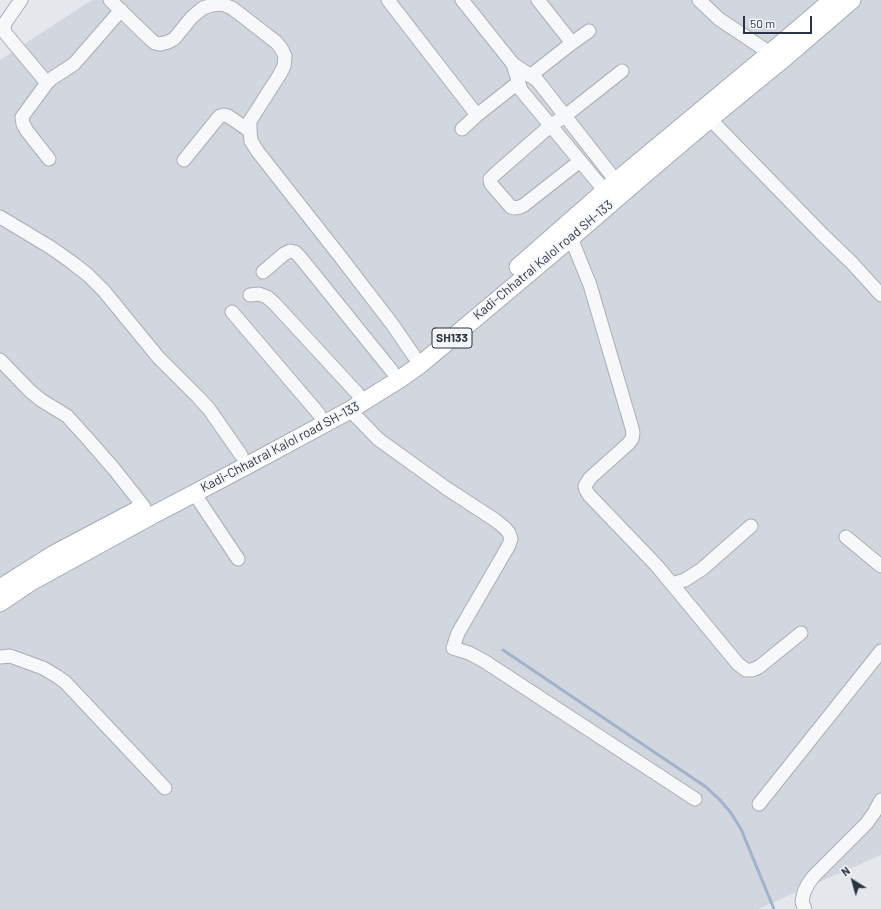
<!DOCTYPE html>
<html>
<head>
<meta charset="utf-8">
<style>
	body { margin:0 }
	#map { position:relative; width:881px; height:909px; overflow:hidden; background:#e4e7ec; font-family:Barlow,sans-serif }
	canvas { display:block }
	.north { position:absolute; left:833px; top:861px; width:40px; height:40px; -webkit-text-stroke:3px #f4f6f9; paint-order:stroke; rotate:323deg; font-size:11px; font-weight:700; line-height:16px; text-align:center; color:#2b3445 }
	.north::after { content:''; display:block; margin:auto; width:14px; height:18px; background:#2b3445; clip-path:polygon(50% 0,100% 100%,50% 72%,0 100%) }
	.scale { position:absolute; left:743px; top:16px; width:69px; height:18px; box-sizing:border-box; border:2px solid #2b3445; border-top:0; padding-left:5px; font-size:12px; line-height:14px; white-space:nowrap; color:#2b3445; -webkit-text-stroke:3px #f4f6f9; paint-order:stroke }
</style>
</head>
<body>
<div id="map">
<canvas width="881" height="909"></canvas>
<div class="north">N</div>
<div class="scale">50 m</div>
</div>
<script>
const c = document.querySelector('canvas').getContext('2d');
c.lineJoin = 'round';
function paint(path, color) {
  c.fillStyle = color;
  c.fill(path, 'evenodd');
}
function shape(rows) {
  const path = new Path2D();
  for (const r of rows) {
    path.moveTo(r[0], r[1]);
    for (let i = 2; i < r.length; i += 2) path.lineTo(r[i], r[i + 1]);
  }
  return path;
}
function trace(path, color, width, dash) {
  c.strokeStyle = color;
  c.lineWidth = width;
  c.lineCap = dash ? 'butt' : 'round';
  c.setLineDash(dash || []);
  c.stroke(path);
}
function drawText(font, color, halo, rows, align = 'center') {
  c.font = font + ' Barlow,sans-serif';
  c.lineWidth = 4;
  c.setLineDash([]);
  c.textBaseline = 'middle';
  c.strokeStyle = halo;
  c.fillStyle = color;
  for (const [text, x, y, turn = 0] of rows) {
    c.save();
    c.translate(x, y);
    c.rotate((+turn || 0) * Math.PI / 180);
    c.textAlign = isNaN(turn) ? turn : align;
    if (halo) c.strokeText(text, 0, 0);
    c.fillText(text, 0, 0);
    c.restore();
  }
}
paint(shape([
	[92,0,881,0,881,855,758,909,0,909,0,60]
]), '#d2d6de');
trace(shape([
	[503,650,706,787,720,800,731,813,741,829,774,909]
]), '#9fb4cc', 3);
const minor = shape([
	[21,0,5,23,4,29,6,34,47,83],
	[110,0,149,38,155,43,161,44,168,42,174,39,192,17,203,8,212,5,222,4,232,8,276,42,281,48,285,56,284,66,280,74,250,121,250,131,251,141,258,152,339,255,392,324,414,356],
	[388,0,477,115],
	[462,0,513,64,537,80,616,181],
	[538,0,572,43],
	[699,0,719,19,770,53],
	[513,64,521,90,605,191],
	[530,76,572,43,589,31],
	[710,119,824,236,852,263,881,295],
	[462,129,477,115,519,82],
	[49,159,27,131,23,124,22,117,47,83,51,79,74,64,121,10],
	[184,160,218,118,220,116,224,115,228,116,250,131],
	[580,161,524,205,520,207,514,208,511,207,491,184,490,179,494,175,550,126,565,116,622,71],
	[0,217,50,247,70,261,88,275,104,291,158,357,198,397,209,409,241,455],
	[571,238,590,285,632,428,633,433,632,439,628,444,590,478,585,486,586,490,589,495,657,566,738,664,746,670,752,670,759,667,801,633],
	[263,272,284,254,290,251,295,252,300,257,392,371],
	[250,295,259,294,267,297,274,303,357,393,363,402],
	[232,312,319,414],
	[0,360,30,391,41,400,67,416,87,438,114,469,144,507],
	[350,410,378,439,446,488,495,520,505,528,509,533,511,539,509,545,458,633,453,648,469,653,484,661,669,782,695,799],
	[194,493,238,559],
	[846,537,881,566],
	[672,584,685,580,702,569,751,526],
	[0,657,10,656,43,668,58,677,65,682,165,788],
	[759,804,881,651],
	[805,909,802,902,804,892,808,884,813,877,866,824,874,813,881,800]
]);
const major = shape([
	[518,267,616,181,770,53,832,0],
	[0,588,54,554,141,508],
	[0,603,31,582,151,516,250,464,350,410,400,379,421,364,571,238,645,174,710,119,781,61,852,0]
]);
trace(minor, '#a9aeb7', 15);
trace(major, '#a3abb8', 19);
trace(minor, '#f7f8fa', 13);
trace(major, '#fff', 17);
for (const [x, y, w] of [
	[452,338,40]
]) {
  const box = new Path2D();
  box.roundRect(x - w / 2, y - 10, w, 20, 3);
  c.fillStyle = '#f4f6f9';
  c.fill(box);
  trace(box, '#2b3445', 1);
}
drawText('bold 12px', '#2b3445', null, [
	["SH133",452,338]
]);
drawText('13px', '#2b3445', '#f4f6f9', [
	["Kadi-Chhatral Kalol road SH-133",543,260,-40],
	["Kadi-Chhatral Kalol road SH-133",280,447,-28]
]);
</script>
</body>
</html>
